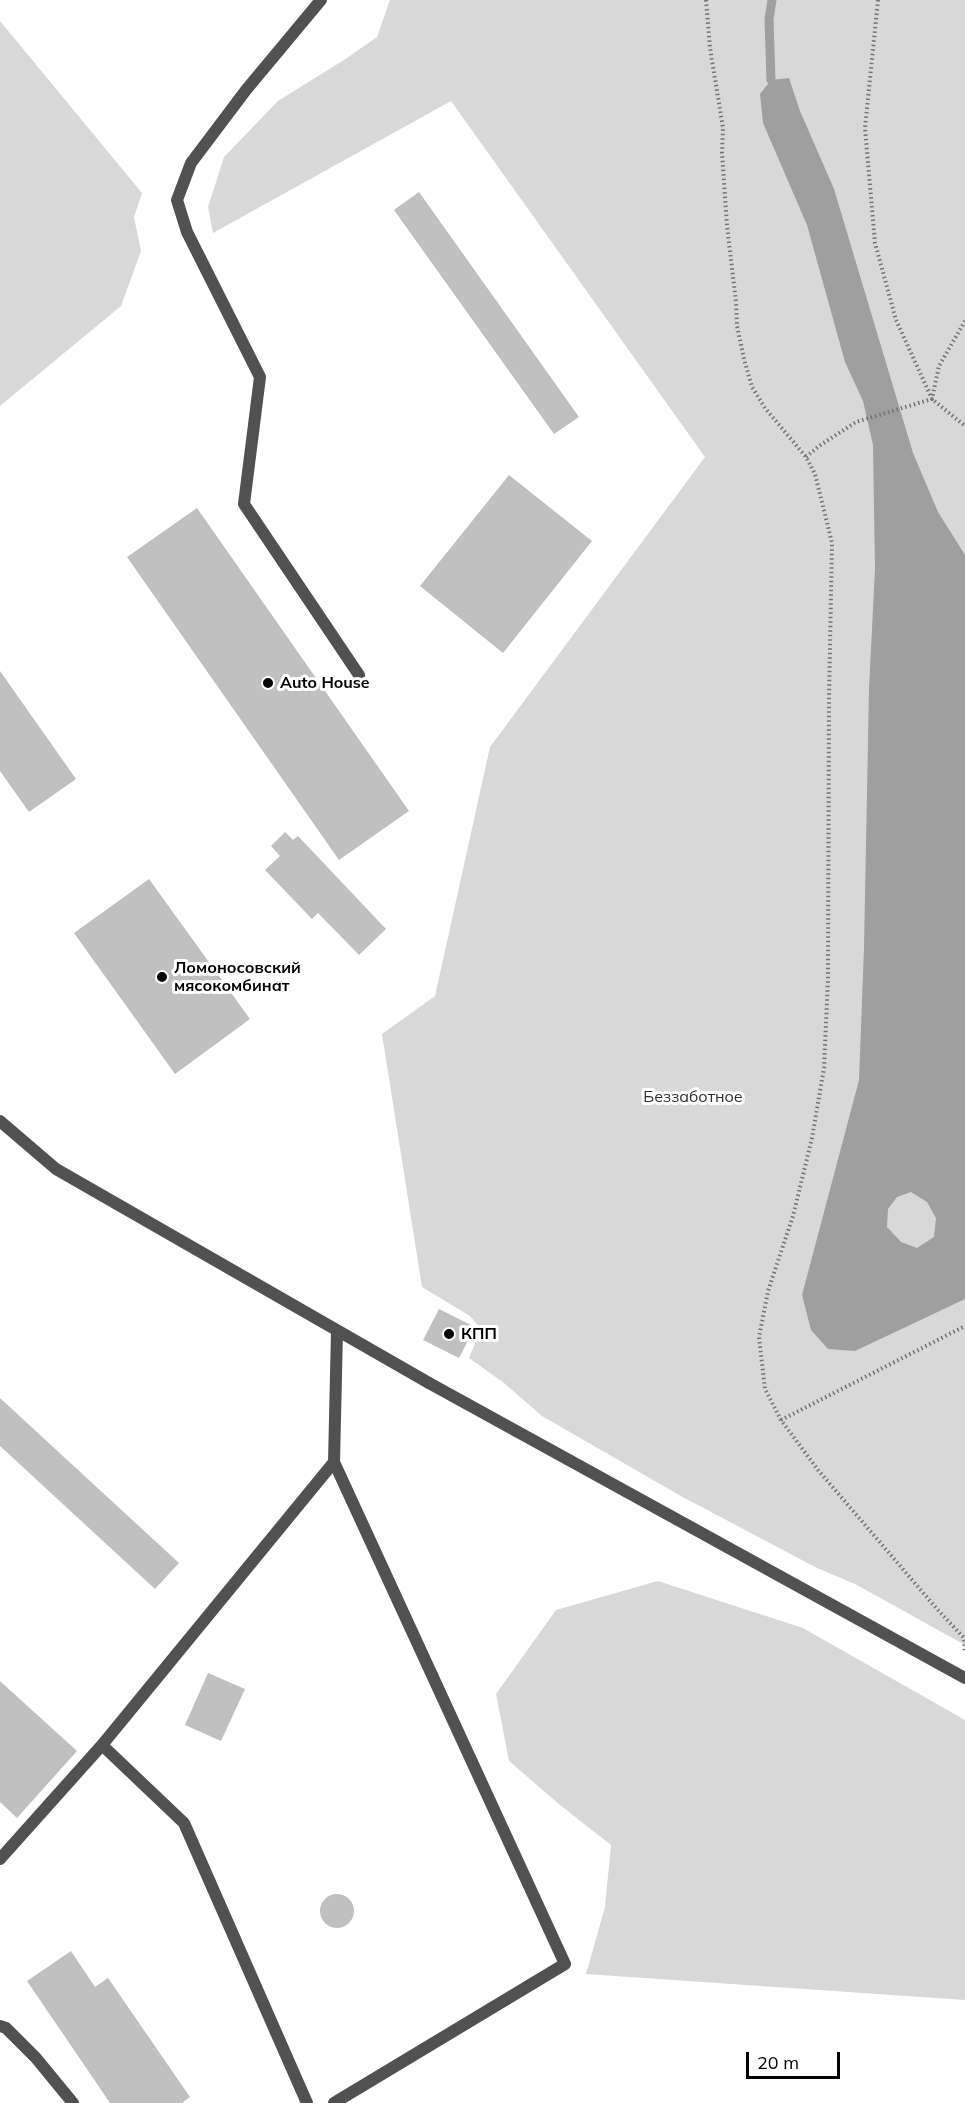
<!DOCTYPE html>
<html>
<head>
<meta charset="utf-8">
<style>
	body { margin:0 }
	#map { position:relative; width:965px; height:2103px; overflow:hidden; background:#fff; font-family:Mulish,sans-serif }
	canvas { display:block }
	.scale { position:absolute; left:746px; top:2052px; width:94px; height:27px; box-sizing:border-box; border:3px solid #000; border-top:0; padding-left:8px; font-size:18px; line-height:21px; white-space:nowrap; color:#000; -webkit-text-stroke:4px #fff; paint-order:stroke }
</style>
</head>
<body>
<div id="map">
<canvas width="965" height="2103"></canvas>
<div class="scale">20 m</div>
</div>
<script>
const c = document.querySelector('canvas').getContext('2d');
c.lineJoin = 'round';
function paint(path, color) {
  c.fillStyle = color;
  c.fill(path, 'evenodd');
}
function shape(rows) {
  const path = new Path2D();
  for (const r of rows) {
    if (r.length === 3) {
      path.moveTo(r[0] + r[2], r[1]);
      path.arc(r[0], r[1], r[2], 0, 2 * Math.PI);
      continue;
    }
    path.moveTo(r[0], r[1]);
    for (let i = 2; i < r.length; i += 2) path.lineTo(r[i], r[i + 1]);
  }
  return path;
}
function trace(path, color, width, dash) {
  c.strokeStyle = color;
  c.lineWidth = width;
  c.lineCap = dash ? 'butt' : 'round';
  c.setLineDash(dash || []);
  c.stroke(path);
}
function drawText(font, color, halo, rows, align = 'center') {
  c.font = font + ' Mulish,sans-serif';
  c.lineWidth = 6;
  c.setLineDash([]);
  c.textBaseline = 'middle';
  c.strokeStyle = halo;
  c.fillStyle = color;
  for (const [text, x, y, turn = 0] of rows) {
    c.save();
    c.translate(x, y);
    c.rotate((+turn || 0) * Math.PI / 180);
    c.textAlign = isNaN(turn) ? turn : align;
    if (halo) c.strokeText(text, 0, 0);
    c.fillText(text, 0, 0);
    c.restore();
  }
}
paint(shape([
	[390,0,965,0,965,1645,857,1585,815,1567,679,1495,542,1416,504,1383,469,1358,481,1329,470,1316,422,1287,382,1034,435,996,490,747,705,457,451,101,213,233,208,207,224,157,278,101,344,60,377,37],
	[0,21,142,193,134,217,141,251,121,306,0,406],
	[658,1581,803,1628,965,1720,965,2000,586,1974,605,1907,611,1845,560,1805,509,1761,496,1694,556,1610]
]), '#d8d8d8');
paint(shape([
	[789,78,800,111,834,189,913,453,938,512,965,555,965,1299,855,1351,828,1349,811,1330,802,1295,859,1080,864,948,869,688,875,569,873,445,863,401,845,362,807,225,763,123,760,94,771,80],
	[911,1192,927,1202,936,1218,934,1237,917,1248,901,1242,887,1227,888,1209,897,1197]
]), '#9f9f9f');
trace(shape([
	[771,80,769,19,772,0]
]), '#9f9f9f', 9);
paint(shape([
	[419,192,579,417,554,434,394,210],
	[509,475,592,541,503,653,420,586],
	[197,508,409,811,339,860,127,557],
	[0,671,76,779,29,812,0,771],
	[285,832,293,840,298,836,386,929,359,955,318,913,312,919,265,870,280,856,271,846],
	[149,879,250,1019,175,1074,74,933],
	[439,1309,475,1327,459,1358,423,1340],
	[0,1398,179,1563,155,1589,0,1446],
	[208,1673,245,1689,221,1741,185,1725],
	[0,1681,77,1751,17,1818,0,1802],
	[337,1911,17],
	[71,1951,95,1987,108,1978,190,2097,182,2103,110,2103,27,1981]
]), '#c0c0c0');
trace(shape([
	[706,0,710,48,723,128,722,153,727,226,736,302,737,326,744,359,752,387,765,408,806,457,815,474,832,543,829,699,828,979,824,1068,812,1138,793,1216,768,1291,759,1337,765,1389,781,1420,818,1470,937,1609,964,1638,965,1653],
	[878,0,865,128,875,243,896,320,932,399,965,426],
	[806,457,819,446,856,422,932,399,939,366,965,321],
	[781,1420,965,1326]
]), '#737373', 4, [1.5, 3]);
trace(shape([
	[321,0,246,90,191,163,177,200,187,232,260,377,244,504,359,675],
	[0,1121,56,1169,429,1383],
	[102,1745,184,1823,307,2103],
	[0,1859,102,1745,334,1462],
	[0,2026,6,2028,36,2058,73,2103],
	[334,2103,565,1964,334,1462,337,1331]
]), '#515151', 12);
trace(shape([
	[429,1383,965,1678]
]), '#515151', 12);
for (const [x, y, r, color] of [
	[268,683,6,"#000"],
	[162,977,6,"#000"],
	[449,1334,6,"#000"]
]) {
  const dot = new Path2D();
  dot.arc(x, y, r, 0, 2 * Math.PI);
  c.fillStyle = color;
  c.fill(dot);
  trace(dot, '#fff', 2);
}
drawText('bold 16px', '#000', '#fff', [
	["Auto House",280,683],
	["Ломоносовский",174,968],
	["мясокомбинат",174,986],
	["КПП",461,1334]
], 'left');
drawText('16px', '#2f2f2f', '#fff', [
	["Беззаботное",693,1097]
]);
</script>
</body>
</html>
